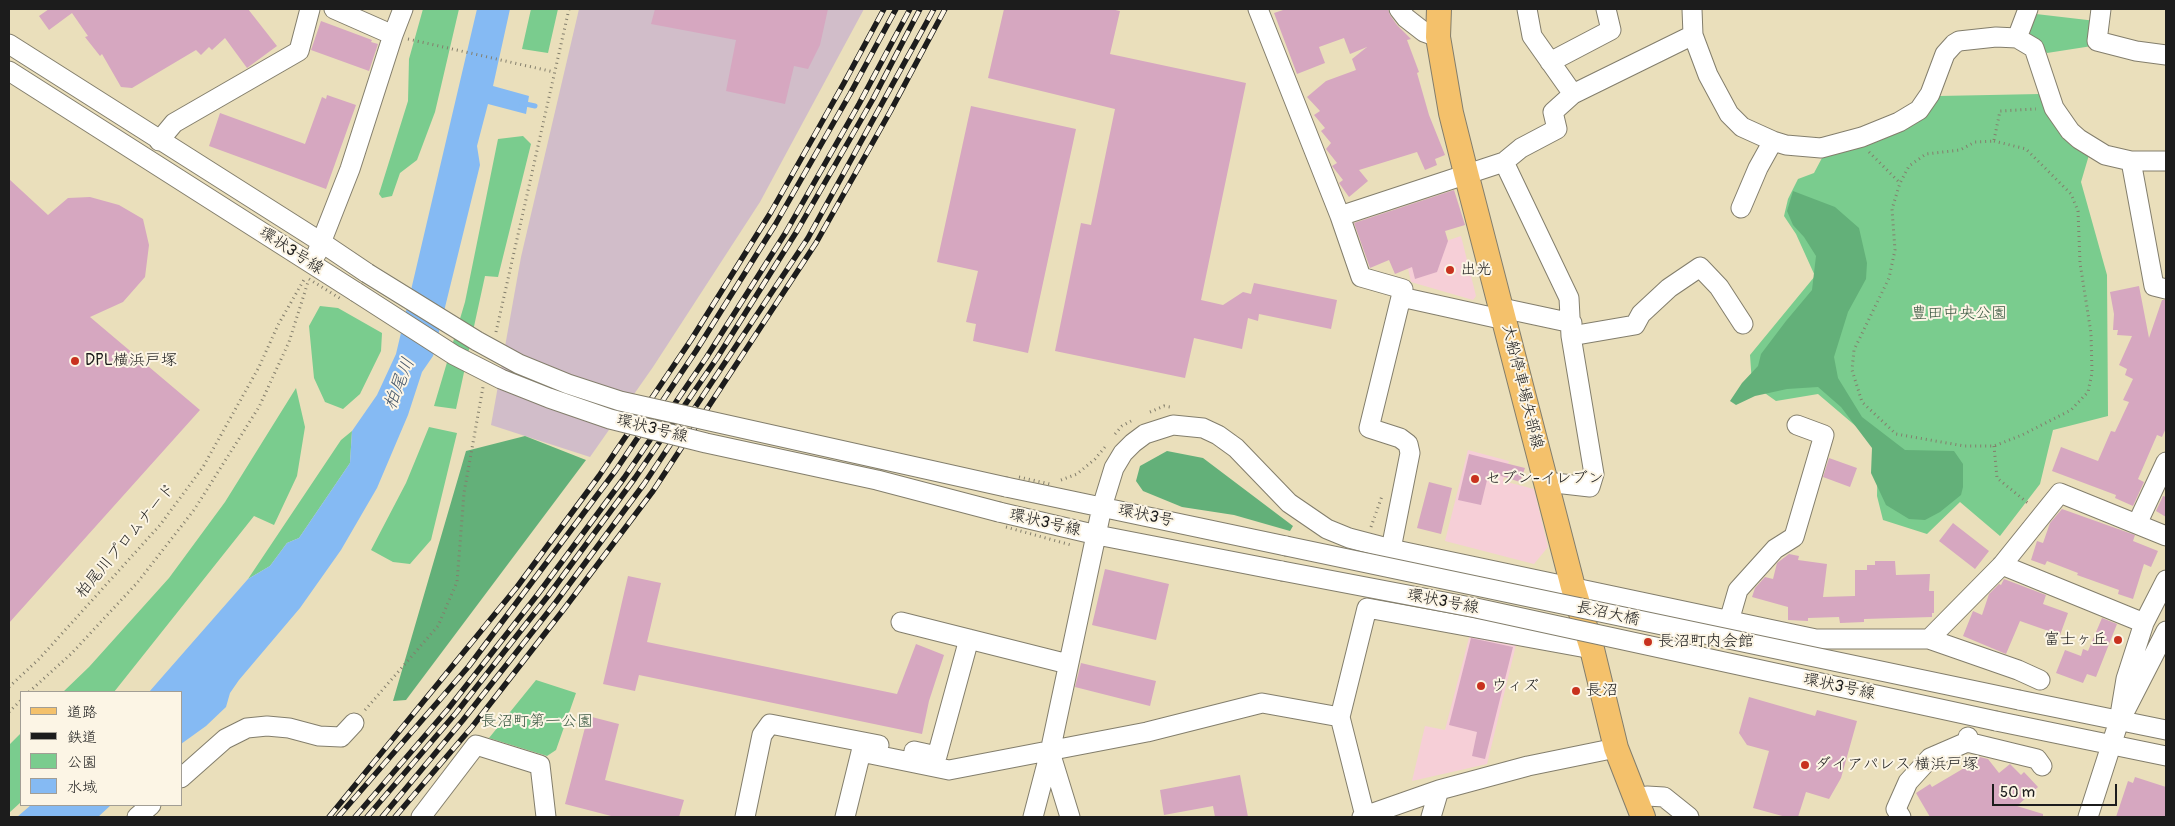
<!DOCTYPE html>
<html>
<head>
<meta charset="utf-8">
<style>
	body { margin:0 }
	#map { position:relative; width:2175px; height:826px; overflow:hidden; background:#eadfbb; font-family:Pangolin,"Klee One",sans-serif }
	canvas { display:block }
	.frame { position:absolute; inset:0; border:10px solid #1c1c1c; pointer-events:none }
	.legend { position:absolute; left:20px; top:691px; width:162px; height:115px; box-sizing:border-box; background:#fcf5e5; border:1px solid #a29e95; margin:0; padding:6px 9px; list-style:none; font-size:15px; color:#1c1c1c }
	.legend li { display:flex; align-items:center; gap:10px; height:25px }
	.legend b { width:25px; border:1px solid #a29e95 }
	.scale { position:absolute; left:1992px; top:784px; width:125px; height:22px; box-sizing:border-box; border:2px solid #1c1c1c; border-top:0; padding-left:6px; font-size:15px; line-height:18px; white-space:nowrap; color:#1c1c1c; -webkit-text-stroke:4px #fcf5e5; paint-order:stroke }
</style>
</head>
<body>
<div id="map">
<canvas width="2175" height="826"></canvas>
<div class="frame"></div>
<ul class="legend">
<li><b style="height:6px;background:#f4c16b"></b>道路</li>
<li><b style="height:6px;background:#1c1c1c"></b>鉄道</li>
<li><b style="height:14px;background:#7acc8e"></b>公園</li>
<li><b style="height:14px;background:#85baf3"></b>水域</li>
</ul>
<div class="scale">50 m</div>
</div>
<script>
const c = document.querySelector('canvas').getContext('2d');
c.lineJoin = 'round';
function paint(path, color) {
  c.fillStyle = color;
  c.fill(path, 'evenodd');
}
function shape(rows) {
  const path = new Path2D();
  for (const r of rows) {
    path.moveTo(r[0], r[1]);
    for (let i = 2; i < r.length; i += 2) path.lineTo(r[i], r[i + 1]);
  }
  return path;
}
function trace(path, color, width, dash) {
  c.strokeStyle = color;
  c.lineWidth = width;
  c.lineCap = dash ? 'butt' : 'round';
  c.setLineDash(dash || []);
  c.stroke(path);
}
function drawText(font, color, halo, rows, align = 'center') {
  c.font = font + ' Pangolin,"Klee One",sans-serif';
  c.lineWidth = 4;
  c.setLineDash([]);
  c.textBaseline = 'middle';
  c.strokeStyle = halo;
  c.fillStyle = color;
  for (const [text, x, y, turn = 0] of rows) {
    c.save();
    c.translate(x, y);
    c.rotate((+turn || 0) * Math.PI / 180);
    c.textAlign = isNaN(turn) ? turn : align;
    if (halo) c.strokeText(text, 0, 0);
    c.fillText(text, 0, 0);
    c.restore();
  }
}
paint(shape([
	[1461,236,1476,296,1473,300,1411,282,1405,255],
	[1468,450,1509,461,1503,481,1534,489,1548,547,1534,564,1445,541],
	[1470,634,1516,645,1487,764,1412,781,1425,726,1445,730]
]), '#f6cfd7');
paint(shape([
	[579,9,864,9,760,202,653,367,590,457,491,425,521,257]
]), '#d1bdc9');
paint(shape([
	[423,9,459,9,435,112,417,160,400,173,392,196,382,198,379,194,408,101,409,59],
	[531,9,558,9,548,53,522,49],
	[2036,14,2096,21,2092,46,2047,53,2028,34],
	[2040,94,2089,155,2081,182,2107,275,2108,416,2053,430,2040,484,2000,536,1960,502,1927,534,1883,520,1877,496,1878,445,1818,394,1776,401,1752,384,1750,355,1815,276,1796,234,1784,216,1788,199,1798,179,1814,173,1823,156,1925,118,1939,96],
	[523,136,531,144,498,277,485,276,456,409,434,406,465,302,498,139],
	[320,306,338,308,382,333,381,351,360,394,343,409,325,402,314,378,309,326],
	[296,388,305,427,297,476,274,525,254,516,114,692,63,692,89,667,169,578,225,502],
	[429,427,457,433,431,540,410,564,393,562,371,550,406,483],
	[352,431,350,463,299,538,287,543,270,566,248,579,341,440],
	[536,680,576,693,556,750,547,756,489,738],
	[21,733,21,802,9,813,9,745]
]), '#7acc8e');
paint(shape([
	[1793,191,1835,207,1859,228,1867,263,1866,279,1848,312,1834,357,1838,378,1862,417,1905,450,1954,451,1963,464,1963,487,1961,495,1940,512,1925,520,1909,519,1886,505,1871,473,1872,448,1841,407,1818,387,1787,389,1755,396,1736,405,1730,401,1742,383,1758,366,1761,354,1786,321,1812,290,1816,256,1804,237,1793,225,1787,211],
	[525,436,586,460,406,700,393,701,466,451],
	[1167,451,1203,458,1293,526,1290,531,1234,515,1182,507,1143,491,1136,481,1140,466]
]), '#63b079');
paint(shape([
	[477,9,510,9,493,86,529,96,526,114,488,104,477,146,480,165,433,356,422,372,408,415,377,488,341,550,300,608,239,680,230,693,226,707,206,726,181,744,181,692,149,692,248,579,270,566,287,543,299,538,350,463,352,431,377,395,396,354],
	[31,805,111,805,98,817,17,817]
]), '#85baf3');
trace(shape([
	[521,103,535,106]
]), '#85baf3', 5);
paint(shape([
	[49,9,248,9,277,46,247,68,225,38,212,50,209,47,201,55,196,50,132,88,121,87,102,54,100,56,85,37,88,36,72,13,49,30,39,16],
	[655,9,828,9,820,45,808,69,794,66,785,104,726,91,736,40,651,24],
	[1004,9,1111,9,1120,11,1110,54,1246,83,1201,300,1223,305,1243,292,1251,294,1254,283,1337,300,1331,329,1259,314,1258,321,1248,318,1242,349,1194,338,1185,378,1055,351,1081,223,1091,225,1115,109,988,78],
	[1286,9,1388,9,1390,15,1397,25,1411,39,1407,40,1419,72,1417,73,1429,115,1445,155,1435,159,1437,165,1425,170,1417,152,1359,170,1368,181,1349,197,1339,183,1343,180,1332,166,1337,163,1326,149,1331,143,1321,131,1325,128,1314,115,1320,111,1307,97,1326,81,1356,70,1352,59,1367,47,1350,54,1344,38,1319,47,1325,63,1297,74,1274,13],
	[321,21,372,40,371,42,378,44,369,71,311,50],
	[327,95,356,105,326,189,209,146,220,113,305,144,322,97,326,99],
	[971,106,1076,129,1028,353,973,341,976,324,966,322,978,271,937,262],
	[9,179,48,215,68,198,90,197,119,205,143,219,149,245,145,277,123,302,90,317,200,410,9,623],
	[1454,190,1465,225,1445,231,1448,241,1437,272,1415,279,1412,267,1395,274,1389,260,1370,268,1354,223],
	[2139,286,2149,338,2162,300,2166,300,2166,428,2162,437,2157,435,2138,479,2144,482,2133,506,2115,498,2116,495,2052,471,2061,447,2098,461,2111,431,2115,432,2129,402,2123,400,2133,379,2125,375,2127,369,2119,365,2132,336,2117,335,2118,330,2113,330,2114,314,2110,292],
	[1469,454,1525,468,1520,482,1489,472,1481,505,1458,500],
	[1829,458,1857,468,1850,487,1823,477],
	[1429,482,1452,488,1441,534,1417,528],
	[2163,496,2166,497,2166,517,2156,511],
	[2062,509,2135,535,2133,541,2158,551,2151,567,2144,564,2133,599,2118,594,2119,590,2077,575,2078,573,2047,561,2045,565,2031,560,2037,541,2043,543,2050,523],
	[1953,523,1989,551,1975,569,1939,541],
	[1789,554,1799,556,1798,560,1827,564,1823,597,1855,596,1855,570,1867,570,1867,565,1875,565,1875,561,1895,561,1896,575,1930,574,1929,591,1934,591,1934,613,1932,613,1932,617,1864,619,1864,622,1840,623,1839,617,1808,618,1808,621,1788,620,1788,607,1752,597,1755,588,1765,577,1773,579,1777,563],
	[1105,569,1169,584,1156,640,1092,625],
	[628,576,661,583,647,642,897,694,916,644,944,655,929,701,922,734,639,675,635,691,603,684],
	[2004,579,2046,595,2043,604,2068,613,2060,635,2020,621,2006,654,1963,636,1973,611,1982,615,1989,594,1999,584,2001,585],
	[2102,618,2117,624,2096,677,2087,674,2083,683,2056,673,2065,650,2081,656,2083,649,2088,651],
	[1471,638,1513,647,1485,759,1472,756,1477,732,1449,725],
	[1081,663,1156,681,1150,706,1075,687],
	[1749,697,1815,716,1817,710,1857,721,1841,778,1829,799,1806,792,1798,817,1786,817,1753,808,1769,751,1747,745,1739,733],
	[588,716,619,724,605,780,684,800,679,817,615,817,565,804],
	[1976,756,1988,759,1999,773,2010,764,2021,775,2024,772,2038,787,2017,806,2043,814,2043,817,1930,817,1916,793,1930,784,1932,787,1971,764,1969,761],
	[1240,775,1248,817,1215,817,1213,806,1164,815,1160,790],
	[2135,777,2166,787,2166,817,2116,817,2128,781,2133,783]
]), '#d6a7c0');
const minor = shape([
	[334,9,393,35],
	[1258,9,1340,216,1361,277,1403,289,1369,428,1400,438,1408,444,1410,453,1391,549],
	[1399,9,1406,18,1424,32,1438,37],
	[1527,9,1532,36,1573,94,1693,35],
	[1692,9,1693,35,1708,75,1729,114,1742,127,1773,141,1786,145,1821,148,1862,137,1899,122,1919,110,1930,94,1945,54,1954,44,1959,41,1996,37,2017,38,2034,48,2054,108,2070,131,2079,139,2105,155,2131,161,2166,161],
	[2101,9,2097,41,2136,51,2166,55],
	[2017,38,2028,9],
	[9,44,321,242,367,273],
	[1550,62,1611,30,1606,9],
	[9,71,356,292],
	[159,141,174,123,299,51,310,9],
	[2131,161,2154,286,2166,289],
	[1504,162,1521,148,1557,129,1553,112,1573,94],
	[1741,208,1758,168,1773,141],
	[1340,216,1504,162,1569,298,1571,336,1594,474,1590,487,1546,482],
	[317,253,350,169,393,35,403,9],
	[1401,297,1505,320],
	[1502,308,1572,323],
	[1571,336,1635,325,1641,314,1669,288,1700,267,1719,287,1743,324],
	[1006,487,1286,546],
	[999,512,1097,535,1282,571],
	[2137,524,2166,462],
	[2002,565,2144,623],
	[1729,621,1738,590,1775,549,1794,537,1824,435,1797,425],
	[901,622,1068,664],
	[1929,639,2002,565,2060,493,2166,536],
	[2019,700,2166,730],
	[2126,709,2166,631],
	[1996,721,2166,756],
	[1967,742,2037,759,2042,766],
	[914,751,937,756,969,639],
	[1050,752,1070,817],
	[181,778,225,739,247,728,267,726,289,728,319,736,341,737,354,723],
	[1634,799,1647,796,1664,797,1689,817],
	[1365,816,1340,717,1367,608,1592,649],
	[137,817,151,805],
	[421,817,476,745,540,765,546,817],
	[745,817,762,735,770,724,879,745],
	[845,817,861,752,949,770,1147,732,1262,703,1340,717],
	[1033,817,1050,752,1102,507,1114,468,1123,453,1133,443,1145,434,1173,425,1203,428,1218,435,1236,448,1289,503,1327,529,1349,538,1391,549,1816,639,1929,639,2018,670,2040,680],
	[1362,817,1439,790,1528,766,1616,748],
	[1431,817,1439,790],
	[1901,817,1896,809,1908,782,1930,758,1967,742,1968,737],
	[2088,817,2119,721,2126,679,2144,623,2166,580]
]);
const major = shape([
	[1439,9,1438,37,1451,113,1466,173,1573,587,1592,649,1616,748,1643,817]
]);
trace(minor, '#837e6c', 21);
trace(major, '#837e6c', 26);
trace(shape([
	[408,39,554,72],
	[1994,140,2000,111,2036,109],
	[1994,141,2026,149,2071,194,2078,211,2080,263,2091,333,2092,373,2088,392,2071,410,2022,435,1994,446,1964,446,1896,434,1862,402,1852,370,1854,350,1889,278,1895,250,1892,209,1900,183,1909,166,1926,154,1960,150,1975,142,1994,141],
	[1869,152,1900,183],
	[496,332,569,9],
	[1150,412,1164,406,1170,407],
	[1115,434,1122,426,1131,421],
	[1994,446,1997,478,2029,504],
	[1061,480,1077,474,1095,459,1105,447],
	[1371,527,1382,496],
	[9,687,39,659,160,525,203,467,259,367,278,325,305,278],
	[29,692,72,653,137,583,194,510,259,407,289,342,308,282],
	[365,710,438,626,457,582,464,493,483,387],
	[9,712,21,700]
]), '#837e6c', 3, [1, 4]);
trace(minor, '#fff', 19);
trace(major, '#f4c16b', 24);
const rail = shape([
	[329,817,517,587,599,476,691,340,771,212,844,83,884,9],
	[338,817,469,666,616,470,696,351,775,225,850,94,896,9],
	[355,817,448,709,538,594,624,478,706,358,786,232,859,104,910,9],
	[367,817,456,713,548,596,635,478,717,358,797,231,873,99,920,9],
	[382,817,463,720,556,602,644,484,808,238,934,9],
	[395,817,472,727,564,609,653,491,816,243,890,112,945,9]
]);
trace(rail, '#1c1c1c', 5.5);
trace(rail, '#fcf5e5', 4, [11]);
const minorBridge = shape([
	[367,273,477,341,519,364,568,384,620,401,1006,487],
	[356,292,454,355,501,379,549,398,610,419,706,443,877,480,999,512],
	[1286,546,2019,700],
	[1282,571,1476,608,1996,721]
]);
trace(minorBridge, '#837e6c', 21, []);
trace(shape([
	[309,279,341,299],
	[1019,477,1050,484],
	[1006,527,1071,545]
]), '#837e6c', 3, [1, 4]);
trace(minorBridge, '#fff', 19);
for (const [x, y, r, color] of [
	[1450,270,5,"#c8321e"],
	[75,361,5,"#c8321e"],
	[1475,479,5,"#c8321e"],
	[2118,640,5,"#c8321e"],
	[1648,642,5,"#c8321e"],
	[1481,686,5,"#c8321e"],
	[1576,691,5,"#c8321e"],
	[1805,765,5,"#c8321e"]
]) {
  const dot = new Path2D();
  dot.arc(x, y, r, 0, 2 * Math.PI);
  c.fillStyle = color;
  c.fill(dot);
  trace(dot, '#fcf5e5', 2);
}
drawText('16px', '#1c1c1c', '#fcf5e5', [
	["環状3号線",291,251,33],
	["大船停車場矢部線",1522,387,76],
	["環状3号線",652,429,14],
	["環状3号",1146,516,12],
	["環状3号線",1045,523,13],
	["柏尾川プロムナード",126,541,-50],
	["環状3号線",1443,602,11],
	["長沼大橋",1608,614,12],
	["環状3号線",1839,687,12]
]);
drawText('16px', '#1c1c1c', '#fcf5e5', [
	["出光",1460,270],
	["DPL横浜戸塚",85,361],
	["セブン-イレブン",1485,479],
	["富士ヶ丘",2108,640,"right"],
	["長沼町内会館",1658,642],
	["ウィズ",1491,686],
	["長沼",1586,691],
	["ダイアパレス 横浜戸塚",1815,765]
], 'left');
drawText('16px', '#3d5a44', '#fcf5e5', [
	["豊田中央公園",1959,314],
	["長沼町第一公園",537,722]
]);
drawText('italic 18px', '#415367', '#fcf5e5', [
	["柏尾川",400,384,-68]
]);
</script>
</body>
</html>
